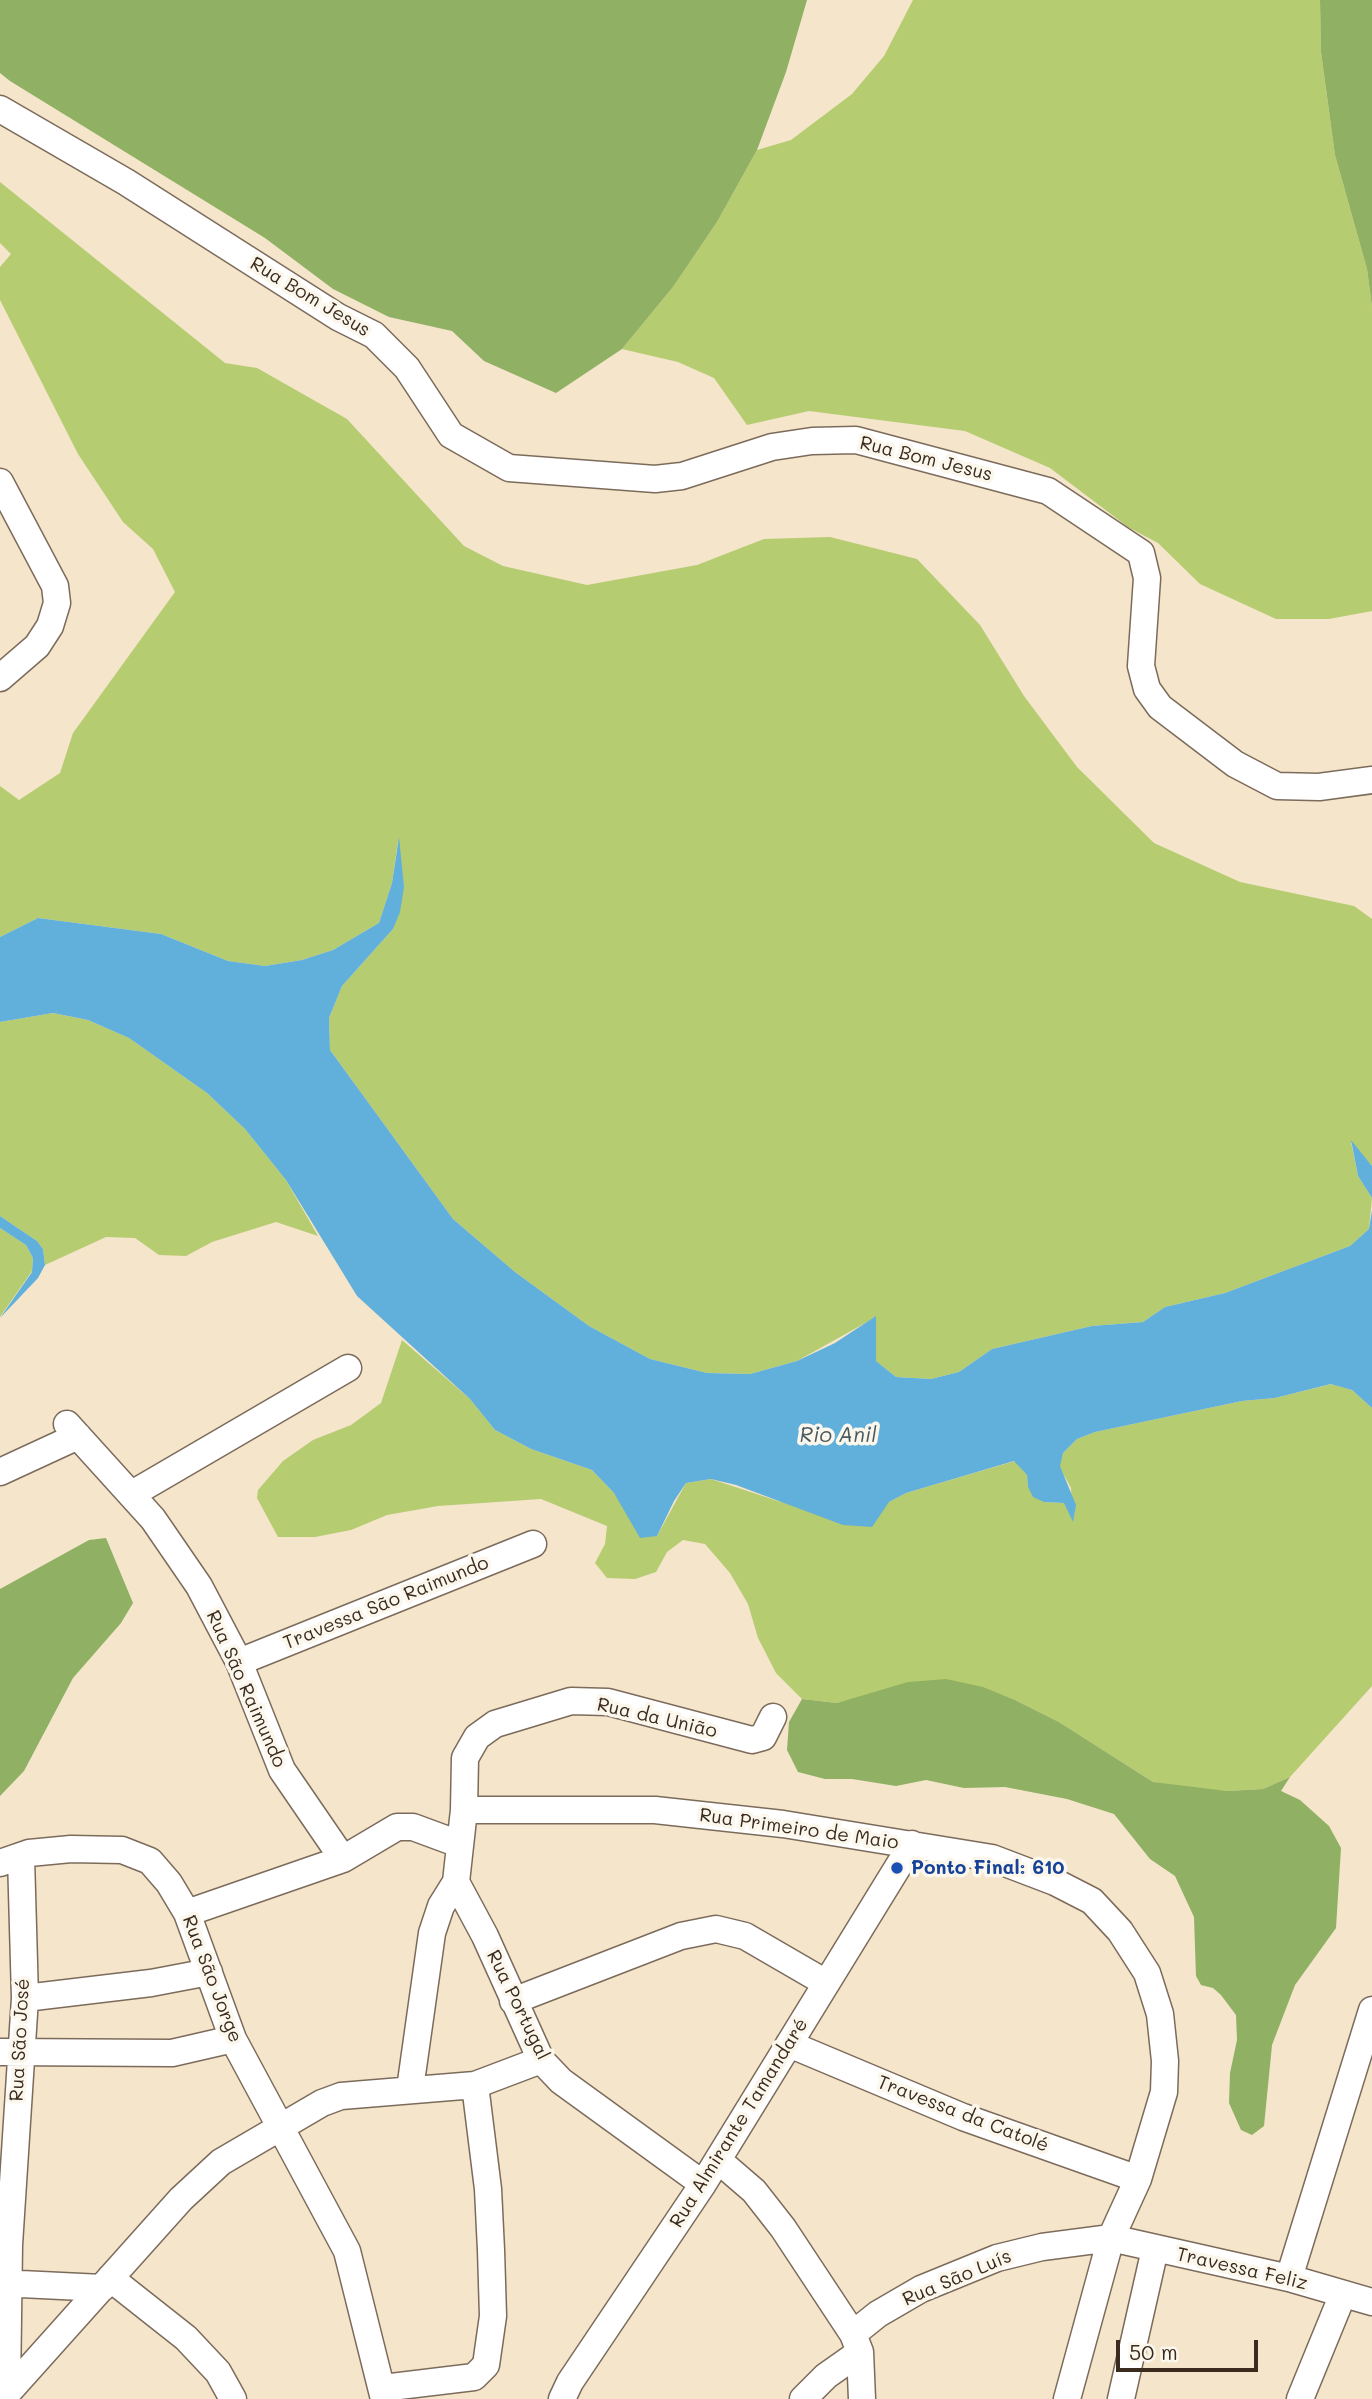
<!DOCTYPE html>
<html>
<head>
<meta charset="utf-8">
<style>
	body { margin:0 }
	#map { position:relative; width:1372px; height:2399px; overflow:hidden; background:#f4e5cb; font-family:Mali,sans-serif }
	canvas { display:block }
	.scale { position:absolute; left:1116px; top:2340px; width:142px; height:32px; box-sizing:border-box; border:4px solid #3b2a1e; border-top:0; padding-left:9px; font-size:21px; line-height:24px; white-space:nowrap; color:#3b2a1e; -webkit-text-stroke:5px #fbf7ec; paint-order:stroke }
</style>
</head>
<body>
<div id="map">
<canvas width="1372" height="2399"></canvas>
<div class="scale">50 m</div>
</div>
<script>
const c = document.querySelector('canvas').getContext('2d');
c.lineJoin = 'round';
function paint(path, color) {
  c.fillStyle = color;
  c.fill(path, 'evenodd');
}
function shape(rows) {
  const path = new Path2D();
  for (const r of rows) {
    path.moveTo(r[0], r[1]);
    for (let i = 2; i < r.length; i += 2) path.lineTo(r[i], r[i + 1]);
  }
  return path;
}
function trace(path, color, width, dash) {
  c.strokeStyle = color;
  c.lineWidth = width;
  c.lineCap = dash ? 'butt' : 'round';
  c.setLineDash(dash || []);
  c.stroke(path);
}
function drawText(font, color, halo, rows, align = 'center') {
  c.font = font + ' Mali,sans-serif';
  c.lineWidth = 7;
  c.setLineDash([]);
  c.textBaseline = 'middle';
  c.strokeStyle = halo;
  c.fillStyle = color;
  for (const [text, x, y, turn = 0] of rows) {
    c.save();
    c.translate(x, y);
    c.rotate((+turn || 0) * Math.PI / 180);
    c.textAlign = isNaN(turn) ? turn : align;
    if (halo) c.strokeText(text, 0, 0);
    c.fillText(text, 0, 0);
    c.restore();
  }
}
paint(shape([
	[913,0,1320,0,1321,52,1335,155,1367,269,1372,307,1372,611,1329,619,1276,619,1200,584,1158,543,1128,527,1050,468,965,431,809,411,747,425,714,378,678,362,622,349,673,287,717,222,757,150,791,140,852,94,884,56],
	[0,182,225,363,257,368,347,419,464,546,503,566,587,585,697,565,764,539,830,537,917,559,980,625,1024,696,1077,767,1154,843,1240,882,1354,906,1372,919,1372,1166,1351,1142,1358,1176,1372,1198,1369,1229,1350,1246,1225,1293,1165,1307,1143,1322,1092,1326,992,1349,959,1372,931,1379,896,1377,876,1361,876,1317,797,1361,750,1374,707,1373,650,1359,589,1326,515,1272,453,1219,330,1050,329,1018,342,986,393,929,398,841,392,883,379,923,333,950,302,960,265,966,228,961,161,934,38,918,0,937,0,786,19,800,60,773,73,733,175,592,153,549,123,522,78,454,0,300,0,267,11,254,0,243],
	[53,1013,88,1020,129,1038,207,1093,245,1129,286,1180,318,1236,276,1222,212,1242,186,1256,159,1255,135,1238,106,1237,45,1265,43,1249,37,1241,0,1216,0,1022],
	[0,1228,26,1245,33,1258,32,1271,0,1317],
	[402,1340,470,1399,495,1430,531,1449,592,1470,614,1493,632,1519,657,1536,686,1483,711,1479,781,1502,889,1502,906,1493,1015,1461,1027,1475,1028,1487,1044,1502,1065,1503,1073,1520,1071,1488,1059,1466,1063,1453,1077,1439,1095,1432,1242,1401,1275,1398,1332,1384,1352,1390,1372,1408,1372,1686,1290,1777,1263,1789,1227,1791,1189,1789,1153,1782,1059,1722,1017,1701,873,1694,837,1703,802,1699,776,1673,758,1638,748,1604,730,1573,705,1544,683,1540,667,1552,656,1572,635,1579,607,1578,595,1563,605,1544,607,1526,541,1499,438,1506,387,1515,351,1530,315,1537,278,1537,257,1498,258,1490,283,1461,313,1440,351,1425,381,1403]
]), '#b6cc71');
paint(shape([
	[0,0,807,0,786,72,757,150,717,222,673,287,622,349,556,393,484,361,452,331,389,317,333,289,265,238,10,81,0,73],
	[1320,0,1372,0,1372,307,1367,269,1335,155,1321,52],
	[106,1538,133,1603,121,1623,73,1678,24,1771,0,1796,0,1589,89,1540],
	[946,1679,983,1687,1017,1701,1059,1722,1153,1782,1227,1791,1263,1789,1290,1777,1281,1791,1300,1800,1329,1826,1341,1848,1336,1928,1295,1985,1272,2045,1264,2126,1252,2135,1241,2130,1229,2103,1230,2073,1237,2040,1236,2015,1221,1995,1213,1988,1201,1985,1196,1976,1194,1917,1175,1876,1150,1859,1114,1814,1067,1799,1005,1787,964,1788,926,1780,896,1786,852,1779,825,1779,798,1772,787,1750,789,1722,802,1699,837,1703,908,1682]
]), '#90b063');
paint(shape([
	[399,837,404,887,400,912,393,929,342,986,329,1018,330,1050,453,1219,515,1272,589,1326,650,1359,707,1373,750,1374,797,1361,835,1343,876,1316,876,1361,896,1377,931,1379,959,1372,992,1349,1092,1326,1143,1322,1165,1307,1225,1293,1350,1246,1369,1229,1372,1210,1372,1408,1352,1390,1331,1384,1275,1398,1242,1401,1095,1432,1077,1439,1063,1453,1060,1466,1076,1505,1073,1522,1064,1503,1044,1502,1033,1497,1028,1487,1027,1475,1014,1461,906,1493,889,1502,872,1527,843,1525,736,1485,711,1479,686,1483,674,1501,657,1536,640,1538,614,1493,592,1470,531,1449,495,1430,470,1399,357,1296,286,1180,245,1129,207,1093,129,1038,88,1020,53,1013,0,1022,0,937,38,918,161,934,228,961,265,966,302,960,333,950,379,923,392,883],
	[1351,1140,1372,1166,1372,1198,1358,1176],
	[0,1216,37,1241,43,1249,45,1265,38,1278,0,1318,32,1272,33,1258,26,1245,0,1228]
]), '#61afdb');
const minor = shape([
	[0,109,126,182,338,317,374,335,407,368,451,435,509,468,655,479,682,476,772,447,812,441,856,440,1048,491,1141,553,1147,578,1141,666,1147,689,1160,707,1235,764,1277,786,1319,787,1372,780],
	[0,482,55,586,57,603,50,626,37,646,0,678],
	[67,1424,153,1519,199,1586,239,1662,282,1770,343,1859],
	[0,1472,78,1436],
	[132,1494,348,1368],
	[239,1662,533,1544],
	[464,1810,655,1810,783,1824,992,1858,1055,1882,1092,1901,1120,1931,1147,1973,1160,2014,1165,2061,1164,2092,1138,2179,1111,2238,1067,2399],
	[0,1863,29,1853,71,1849,122,1850,150,1861,169,1883,187,1913,233,2039,347,2251,384,2399],
	[456,1882,485,1936,541,2060,561,2081,703,2184],
	[187,1913,343,1859,397,1827,413,1827,459,1844],
	[25,1998,151,1983,209,1972],
	[513,2001,681,1936,716,1929,745,1936,826,1983],
	[789,2044,963,2117,1138,2179],
	[0,2052,172,2053,233,2039],
	[410,2089,432,1933,441,1906,456,1882,464,1810,465,1758,477,1737,495,1724,571,1701,608,1702,752,1740,763,1737,773,1717],
	[718,2160,754,2191,783,2228,853,2334,860,2352,862,2399],
	[110,2278,186,2338,218,2372,233,2399],
	[1289,2278,1372,2010],
	[0,2283,102,2288],
	[853,2334,878,2314,921,2289,997,2258,1042,2247,1111,2238,1289,2278,1372,2302],
	[383,2388,474,2377,486,2365,493,2316,491,2250,488,2189,475,2085],
	[7,2390,9,2245,25,1998,21,1857],
	[2,2399,181,2199,221,2162,322,2103,341,2096,475,2085,541,2060],
	[562,2399,570,2382,703,2184,912,1844],
	[803,2399,826,2376,860,2352],
	[1121,2399,1155,2249],
	[1300,2399,1343,2294]
]);
trace(minor, '#7c6b5b', 29);
trace(minor, '#fff', 26);
for (const [x, y, r, color] of [
	[897,1868,7,"#1a4fb4"]
]) {
  const dot = new Path2D();
  dot.arc(x, y, r, 0, 2 * Math.PI);
  c.fillStyle = color;
  c.fill(dot);
  trace(dot, '#fbf7ec', 2.5);
}
drawText('19px', '#3b2a1e', '#fbf7ec', [
	["Rua Bom Jesus",310,297,31],
	["Rua Bom Jesus",926,459,14],
	["Travessa São Raimundo",386,1603,-22],
	["Rua São Raimundo",246,1689,66],
	["Rua da União",657,1718,13],
	["Rua Primeiro de Maio",799,1829,8],
	["Rua São Jorge",212,1979,69],
	["Rua Portugal",518,2005,64],
	["Rua São José",20,2040,-87],
	["Travessa da Catolé",963,2114,21],
	["Rua Almirante Tamandaré",739,2123,-58],
	["Travessa Feliz",1242,2269,13],
	["Rua São Luís",957,2278,-23]
]);
drawText('bold 19px', '#164399', '#fbf7ec', [
	["Ponto Final: 610",911,1868]
], 'left');
drawText('italic 21px', '#485960', '#fbf7ec', [
	["Rio Anil",838,1436]
]);
</script>
</body>
</html>
